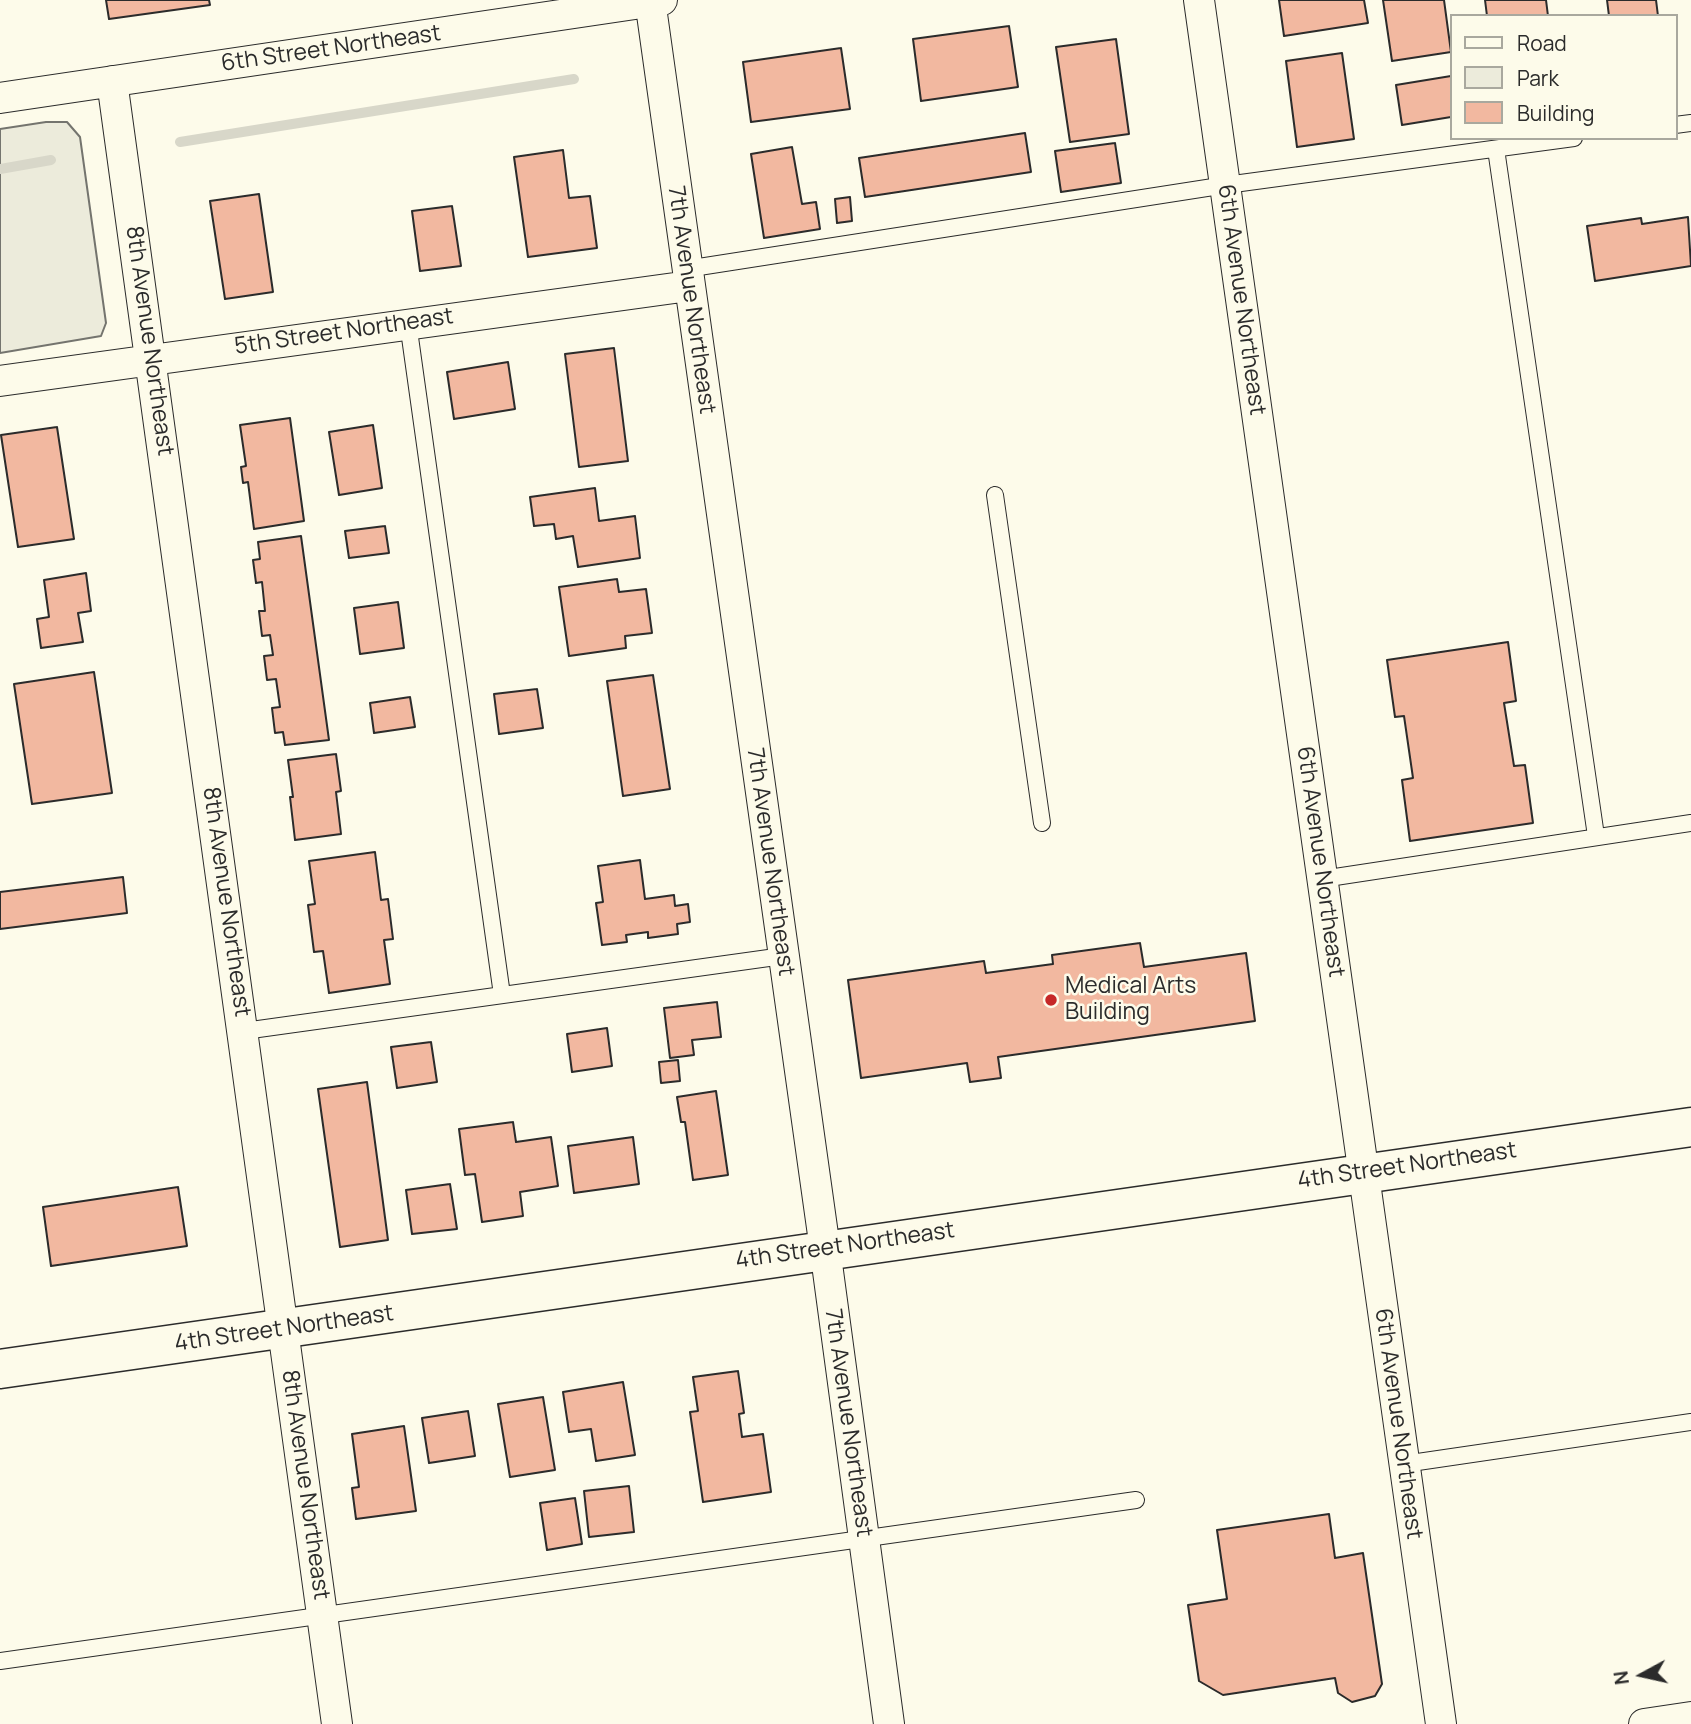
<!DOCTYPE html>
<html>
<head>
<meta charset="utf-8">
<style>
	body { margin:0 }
	#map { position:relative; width:1691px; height:1724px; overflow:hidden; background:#fdfbea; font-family:Manrope,sans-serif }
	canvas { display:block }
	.legend { position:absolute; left:1450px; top:14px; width:228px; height:126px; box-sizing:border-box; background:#fdfbea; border:2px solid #a9a89e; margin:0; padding:9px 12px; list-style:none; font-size:21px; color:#2b2b2b }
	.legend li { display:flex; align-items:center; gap:14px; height:35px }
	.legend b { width:35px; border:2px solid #a9a89e }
	.north { position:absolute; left:1607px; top:1640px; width:70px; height:70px; -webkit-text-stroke:5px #fdfbea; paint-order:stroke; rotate:262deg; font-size:19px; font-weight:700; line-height:28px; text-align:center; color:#2b2b2b }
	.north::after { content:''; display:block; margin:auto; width:24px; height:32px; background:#2b2b2b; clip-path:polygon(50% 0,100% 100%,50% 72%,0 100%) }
</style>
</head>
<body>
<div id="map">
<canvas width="1691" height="1724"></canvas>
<ul class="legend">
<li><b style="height:9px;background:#fdfbea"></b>Road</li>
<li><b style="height:19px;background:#ecebdb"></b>Park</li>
<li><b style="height:19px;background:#f2b8a0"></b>Building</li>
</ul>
<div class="north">N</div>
</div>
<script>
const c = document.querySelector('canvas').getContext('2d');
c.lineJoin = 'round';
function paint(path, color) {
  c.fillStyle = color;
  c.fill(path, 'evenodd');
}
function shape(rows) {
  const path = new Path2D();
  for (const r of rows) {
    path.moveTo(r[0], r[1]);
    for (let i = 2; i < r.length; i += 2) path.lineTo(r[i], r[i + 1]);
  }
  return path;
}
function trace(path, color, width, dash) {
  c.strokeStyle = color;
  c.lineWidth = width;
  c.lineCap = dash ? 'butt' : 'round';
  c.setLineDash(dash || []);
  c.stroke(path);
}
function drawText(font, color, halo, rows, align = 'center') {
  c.font = font + ' Manrope,sans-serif';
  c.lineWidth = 5;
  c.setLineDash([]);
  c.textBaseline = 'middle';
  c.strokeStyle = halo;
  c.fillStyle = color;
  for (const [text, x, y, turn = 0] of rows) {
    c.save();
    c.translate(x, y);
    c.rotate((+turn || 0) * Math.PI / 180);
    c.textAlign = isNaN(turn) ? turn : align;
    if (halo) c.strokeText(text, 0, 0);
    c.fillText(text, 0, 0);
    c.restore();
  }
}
const green = shape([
	[46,122,67,122,80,137,106,323,101,336,0,353,0,129,46,122]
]);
paint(green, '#ecebdb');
trace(green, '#74746e', 2);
trace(shape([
	[180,142,574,79],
	[0,169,51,160]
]), '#d8d7c9', 10);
const building = shape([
	[106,0,209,0,210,5,109,19,106,0],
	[1279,0,1364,0,1368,23,1284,36,1279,0],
	[1383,0,1444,0,1451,52,1392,61,1383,0],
	[1485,0,1546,0,1548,16,1487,16,1485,0],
	[1607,0,1656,0,1658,16,1609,16,1607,0],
	[1009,26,1018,87,921,101,913,39,1009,26],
	[1116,39,1129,134,1070,142,1056,47,1116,39],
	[841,48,850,109,751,122,743,62,841,48],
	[1342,53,1354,139,1297,147,1286,61,1342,53],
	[1451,76,1451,117,1402,125,1396,85,1451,76],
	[1025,133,1031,172,865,197,859,158,1025,133],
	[1115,143,1121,183,1061,192,1055,151,1115,143],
	[792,147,802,204,816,202,820,229,764,238,751,154,792,147],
	[563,150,569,198,590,196,597,248,528,257,514,157,563,150],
	[259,194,273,292,225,299,210,201,259,194],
	[850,197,852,221,837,223,835,199,850,197],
	[452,206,461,266,420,271,412,211,452,206],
	[1688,217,1691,266,1595,281,1587,226,1641,218,1642,224,1688,217],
	[614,348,628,461,579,467,565,354,614,348],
	[508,362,515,409,454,419,447,372,508,362],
	[290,418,304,521,254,529,248,482,243,483,241,467,246,466,240,425,290,418],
	[373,425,382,488,339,495,329,432,373,425],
	[57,427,74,539,18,547,1,435,57,427],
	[595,488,599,521,635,516,640,558,578,567,573,536,556,539,554,524,534,526,530,497,595,488],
	[385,526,389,553,349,558,345,531,385,526],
	[301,536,329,740,285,745,283,732,275,733,272,708,280,707,276,679,267,680,264,656,273,655,270,635,262,636,259,611,265,611,262,582,256,583,253,560,260,559,258,542,301,536],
	[86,573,91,611,78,613,83,642,41,648,37,619,49,617,44,580,86,573],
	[617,579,619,592,646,589,652,633,625,636,626,648,569,656,559,587,617,579],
	[398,602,404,648,360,654,354,608,398,602],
	[1508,642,1516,701,1504,703,1514,766,1525,765,1533,823,1410,841,1402,780,1413,778,1404,716,1395,717,1387,660,1508,642],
	[94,672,112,793,32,804,14,684,94,672],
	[653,675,670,789,623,796,607,681,653,675],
	[537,689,543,728,499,734,494,694,537,689],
	[410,697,415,727,374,733,370,703,410,697],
	[336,754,341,791,336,792,341,834,295,840,290,797,293,797,288,760,336,754],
	[375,852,381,900,388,899,393,939,384,940,390,984,329,993,323,951,314,952,308,905,315,904,309,861,375,852],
	[640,860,645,899,674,895,675,906,688,904,690,922,677,924,678,934,648,938,648,932,626,935,627,942,602,945,596,903,603,902,598,866,640,860],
	[123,877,127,913,0,929,0,892,123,877],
	[1140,943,1144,967,1246,953,1255,1021,998,1057,1001,1078,970,1082,967,1063,861,1078,848,980,984,961,986,973,1053,964,1052,955,1140,943],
	[717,1002,721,1037,692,1040,694,1055,670,1058,664,1008,717,1002],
	[607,1028,612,1066,572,1072,567,1034,607,1028],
	[431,1042,437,1082,397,1088,391,1047,431,1042],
	[678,1060,680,1081,661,1083,659,1062,678,1060],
	[367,1082,388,1240,340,1247,318,1089,367,1082],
	[716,1091,728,1175,693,1180,685,1122,681,1122,677,1097,716,1091],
	[513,1122,516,1142,551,1137,558,1186,520,1192,523,1216,482,1222,475,1174,465,1175,459,1129,513,1122],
	[633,1137,639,1184,574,1193,568,1146,633,1137],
	[450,1184,457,1229,412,1234,406,1190,450,1184],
	[178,1187,187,1246,51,1266,43,1207,178,1187],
	[738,1371,744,1413,739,1414,742,1437,763,1434,771,1492,703,1502,690,1412,698,1411,693,1377,738,1371],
	[623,1382,635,1455,596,1461,591,1429,569,1432,563,1392,623,1382],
	[543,1397,555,1470,510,1477,498,1404,543,1397],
	[468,1411,475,1456,429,1463,422,1418,468,1411],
	[404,1426,416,1511,356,1519,352,1488,359,1487,352,1434,404,1426],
	[629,1486,634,1532,589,1537,584,1491,629,1486],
	[575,1498,582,1544,547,1550,540,1503,575,1498],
	[1329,1514,1335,1558,1363,1553,1382,1684,1375,1696,1352,1702,1338,1693,1335,1678,1223,1695,1199,1681,1188,1605,1227,1599,1217,1530,1329,1514]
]);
paint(building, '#f2b8a0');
trace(building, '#2b2b2b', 2);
const lane = shape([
	[1675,125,1691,123],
	[1496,149,1596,836],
	[686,269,1226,185,1574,138],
	[408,323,502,995],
	[995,495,1042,823],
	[1322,879,1691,823],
	[244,1031,783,956],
	[1404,1464,1691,1422],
	[0,1661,1136,1500]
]);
const street = shape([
	[650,0,825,1249,889,1724],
	[1199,0,1441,1724],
	[112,81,337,1724],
	[0,98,662,0],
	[0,381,689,286],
	[1644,1724,1691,1717]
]);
const primary = shape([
	[0,1369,1691,1127]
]);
trace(lane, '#2b2b2b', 18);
trace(street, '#2b2b2b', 32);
trace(primary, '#2b2b2b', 41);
trace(lane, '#fdfbea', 16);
trace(street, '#fdfbea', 30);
trace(primary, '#fdfbea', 38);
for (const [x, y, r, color] of [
	[1051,1000,7,"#c62828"]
]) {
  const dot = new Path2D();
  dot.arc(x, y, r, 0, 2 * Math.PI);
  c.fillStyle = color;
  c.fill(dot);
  trace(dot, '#fdfbea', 2.5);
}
drawText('23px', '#2b2b2b', '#fdfbea', [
	["6th Street Northeast",331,49,-8],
	["7th Avenue Northeast",691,300,82],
	["6th Avenue Northeast",1241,300,82],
	["5th Street Northeast",344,332,-8],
	["8th Avenue Northeast",149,341,82],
	["7th Avenue Northeast",770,862,82],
	["6th Avenue Northeast",1320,862,82],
	["8th Avenue Northeast",226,902,82],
	["4th Street Northeast",1407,1166,-8],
	["4th Street Northeast",845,1246,-8],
	["4th Street Northeast",284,1329,-8],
	["7th Avenue Northeast",848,1423,82],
	["6th Avenue Northeast",1398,1424,82],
	["8th Avenue Northeast",305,1485,82]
]);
drawText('23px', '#2b2b2b', '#fdfbea', [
	["Medical Arts",1065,987],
	["Building",1065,1013]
], 'left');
</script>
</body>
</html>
